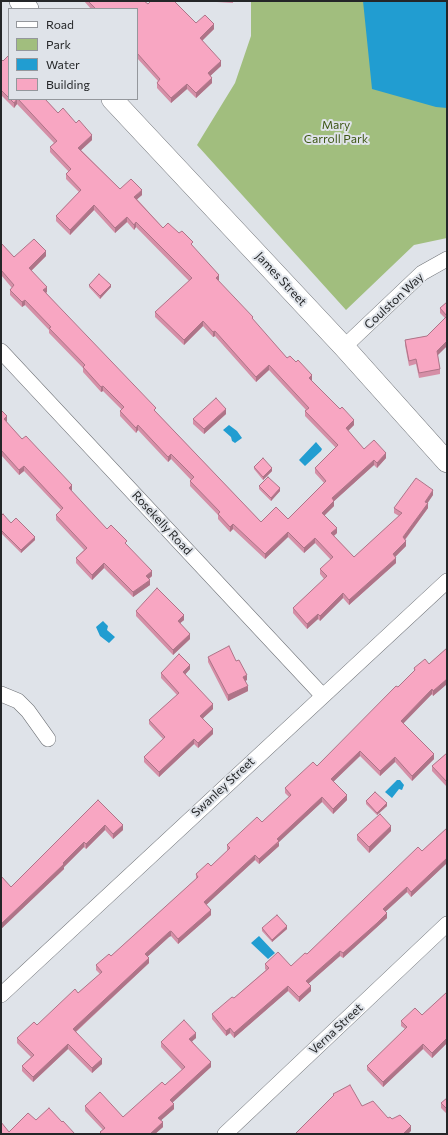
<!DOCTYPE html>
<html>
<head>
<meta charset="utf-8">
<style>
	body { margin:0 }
	#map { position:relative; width:448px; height:1135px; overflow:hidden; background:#dfe3e9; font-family:Commissioner,sans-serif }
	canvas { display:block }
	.frame { position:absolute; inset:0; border:2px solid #242628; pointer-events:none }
	.legend { position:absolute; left:8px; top:8px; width:130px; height:92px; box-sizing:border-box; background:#dfe3e9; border:1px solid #94979c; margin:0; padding:5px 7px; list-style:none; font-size:12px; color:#242628 }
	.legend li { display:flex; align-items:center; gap:8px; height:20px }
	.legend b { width:20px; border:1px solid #94979c }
</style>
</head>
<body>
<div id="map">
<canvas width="448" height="1135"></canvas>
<div class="frame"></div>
<ul class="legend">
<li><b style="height:5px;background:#fff"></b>Road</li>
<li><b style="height:11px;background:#a1be7e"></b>Park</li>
<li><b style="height:11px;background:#219dd1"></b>Water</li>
<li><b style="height:11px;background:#f8a6c2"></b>Building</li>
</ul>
</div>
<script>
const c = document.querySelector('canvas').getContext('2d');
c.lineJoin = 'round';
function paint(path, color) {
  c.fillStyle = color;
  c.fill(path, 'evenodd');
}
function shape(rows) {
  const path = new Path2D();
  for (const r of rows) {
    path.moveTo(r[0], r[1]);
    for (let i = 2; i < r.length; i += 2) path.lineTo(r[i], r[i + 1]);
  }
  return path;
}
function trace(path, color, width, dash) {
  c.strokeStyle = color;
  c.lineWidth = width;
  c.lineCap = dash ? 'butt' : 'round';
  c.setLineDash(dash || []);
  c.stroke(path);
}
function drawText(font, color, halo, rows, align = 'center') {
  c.font = font + ' Commissioner,sans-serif';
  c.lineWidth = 4;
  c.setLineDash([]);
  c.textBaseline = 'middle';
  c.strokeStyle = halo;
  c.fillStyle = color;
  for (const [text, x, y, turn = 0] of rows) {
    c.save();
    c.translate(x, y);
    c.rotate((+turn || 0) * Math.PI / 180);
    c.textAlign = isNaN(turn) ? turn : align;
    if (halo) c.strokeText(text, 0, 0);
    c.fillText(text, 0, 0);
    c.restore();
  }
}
paint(shape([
	[251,1,447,1,447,238,414,245,346,310,197,145,235,83,251,36]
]), '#a1be7e');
paint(shape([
	[363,1,447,1,447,108,436,107,372,89],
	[229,425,237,431,242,438,235,443,232,441,231,437,223,430],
	[316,442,322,449,321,451,305,466,299,460],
	[103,621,108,626,107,630,115,637,109,643,100,636,96,627],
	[397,780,400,780,404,785,402,790,399,789,392,798,385,792],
	[259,936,275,953,268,959,251,943]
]), '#219dd1');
const street = shape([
	[344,347,422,273,447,259],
	[1,351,322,695],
	[1,694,18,701,28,711,48,739],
	[1,995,447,581],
	[225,1134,447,924]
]);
const secondary = shape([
	[20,1,28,9],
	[112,99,344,347,447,462]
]);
trace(street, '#707378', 16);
trace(secondary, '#707378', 22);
trace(street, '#fff', 15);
trace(secondary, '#fff', 21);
paint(shape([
	[84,1,144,1,148,4,196,23,214,29,202,40,221,66,210,76,212,83,196,98,187,89,171,103,157,88,157,83,158,81,137,58,137,9,91,9],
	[217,1,233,1,233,3,217,2],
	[9,55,9,99,45,99,58,113,92,140,81,150,120,189,142,195,137,199,163,228,179,233,193,247,219,280,218,281,287,358,312,380,312,381,354,425,348,431,364,449,386,458,377,468,374,465,334,501,334,506,324,515,337,533,334,536,354,557,399,516,394,513,394,508,433,495,427,503,428,508,405,540,406,546,395,557,396,563,349,605,343,598,320,621,318,619,307,629,293,613,293,608,324,579,320,574,320,569,331,560,315,543,304,553,288,537,265,559,233,529,230,532,218,519,218,515,190,486,190,481,191,480,171,459,168,462,138,430,136,433,120,416,120,411,122,410,103,391,101,392,83,372,83,368,49,333,49,330,25,305,22,307,10,295,10,290,12,288,1,275,1,243,14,257,46,256,31,271,47,292,46,293,156,412,261,522,288,519,324,483,315,473,315,468,336,448,305,416,305,411,306,410,269,370,256,382,215,336,213,337,203,326,184,345,155,317,155,312,189,281,136,227,134,230,127,222,115,233,94,210,70,235,56,221,56,216,79,192,66,179,66,174,69,172,50,152,50,147,54,143,17,104,14,108,1,95,1,59,3,61],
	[89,285,111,287,100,299,89,287],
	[447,302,447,346,437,355,440,369,440,374,419,378,416,364,409,366,405,345,405,340,427,336,445,318,440,313,440,308],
	[1,410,7,421,6,422,22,439,72,490,71,491,107,529,127,545,152,576,149,579,150,585,133,597,104,568,92,580,76,563,76,558,84,550,56,520,56,515,61,510,24,471,19,475,1,455],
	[226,414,204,434,193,424,193,419],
	[254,467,272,471,263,480,254,469],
	[259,486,280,491,271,501,259,489],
	[1,516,35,540,21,553,1,533],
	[136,611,184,620,180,623,190,639,173,655,136,616],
	[447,648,447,684,433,696,432,694,403,723,434,759,412,781,395,762,380,776,360,756,333,782,347,800,333,814,322,802,279,841,279,846,259,864,255,860,206,905,211,915,178,944,171,936,169,937,147,957,149,963,76,1032,102,1064,92,1073,68,1049,33,1082,22,1071,22,1066,31,1057,17,1043,17,1038,37,1025,78,993,100,974,96,970,96,965,111,956,196,879,196,874,211,866,228,850,227,850,227,845,262,822,289,797,285,793,285,788,317,766,414,671,414,668,429,664],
	[208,657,236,661,247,680,245,681,248,691,228,701,208,662],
	[190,669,185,674,213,709,203,718,213,734,198,748,194,744,159,777,144,762,144,757,163,739,149,724,149,720,177,695,161,678,161,673],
	[447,753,447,787,432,771,432,766],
	[98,800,123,830,113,839,105,830,86,849,84,847,64,867,64,869,1,929,1,876,11,887],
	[366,801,387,806,377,815,366,804],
	[447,828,447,863,411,897,407,892,385,912,387,918,343,958,340,956,308,984,311,991,299,1002,288,991,234,1038,230,1033,226,1036,212,1019,212,1014,234,998,266,970,265,969,265,964,291,966,307,954,422,851],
	[391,831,369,853,357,840,357,835],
	[262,928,287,929,272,942,262,931],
	[447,992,447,1043,432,1058,423,1049,383,1087,367,1070,367,1066,405,1029,401,1026,401,1021,422,1015],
	[196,1038,192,1041,211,1067,172,1102,174,1109,161,1120,163,1127,155,1134,100,1134,100,1132,103,1130,85,1111,85,1106,123,1117,165,1085,182,1070,161,1047,161,1042],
	[447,1098,447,1114,441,1108,441,1103]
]), '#d58fa7');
paint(shape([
	[214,24,214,29,200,43,200,38],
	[221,61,221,66,208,78,208,73],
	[212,78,212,83,196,98,196,93],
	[187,84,187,89,171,103,171,98],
	[17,99,17,104,14,108,14,103],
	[92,135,92,140,78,153,78,148],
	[142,190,142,195,134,202,134,197],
	[94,205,94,210,70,235,70,230],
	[127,217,127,222,115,233,115,228],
	[136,222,136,227,134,230,134,225],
	[46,251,46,256,29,273,29,268],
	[219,275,219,280,216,283,216,278],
	[111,285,111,287,100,299,100,296],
	[47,287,47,292,43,295,43,290],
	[25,300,25,305,22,307,22,302],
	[203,321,203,326,184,345,184,340],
	[215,331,215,336,213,337,213,332],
	[447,341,447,346,437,356,437,351],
	[269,365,269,370,256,382,256,377],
	[312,375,312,380,309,383,309,378],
	[103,386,103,391,101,392,101,387],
	[226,409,226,414,204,434,204,429],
	[7,416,7,421,4,424,4,419],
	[354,420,354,425,346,433,346,428],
	[138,425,138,430,136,433,136,428],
	[386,453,386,458,377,468,377,463],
	[171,454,171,459,168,462,168,457],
	[374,460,374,465,332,503,332,498],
	[24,466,24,471,19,475,19,470],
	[272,468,272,471,263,480,263,477],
	[72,485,72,490,69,493,69,488],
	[280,488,280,491,271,501,271,498],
	[433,490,433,495,425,507,425,502],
	[334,501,334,506,322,518,322,513],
	[428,503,428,508,403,542,403,537],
	[233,524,233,529,230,532,230,527],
	[337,528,337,533,331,538,331,533],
	[288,532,288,537,265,559,265,554],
	[35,537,35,540,21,553,21,550],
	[315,538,315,543,304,553,304,548],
	[406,541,406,546,393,559,393,554],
	[396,558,396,563,349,605,349,600],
	[104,563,104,568,92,580,92,575],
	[152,571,152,576,146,581,146,576],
	[150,580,150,585,133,597,133,592],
	[343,593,343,598,320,621,320,616],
	[318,614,318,619,307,629,307,624],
	[184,615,184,620,178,625,178,621],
	[190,634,190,639,173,655,173,650],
	[190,665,190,669,183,677,183,672],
	[247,675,247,680,243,682,243,677],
	[447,679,447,684,433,696,433,691],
	[248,686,248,691,228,701,228,695],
	[432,689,432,694,401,726,401,721],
	[213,704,213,709,200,721,200,716],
	[213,729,213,734,198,748,198,743],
	[194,739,194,744,159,777,159,772],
	[360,751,360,756,331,784,331,779],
	[434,754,434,759,412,781,412,776],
	[395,757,395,762,380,776,380,771],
	[347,795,347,800,333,814,333,809],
	[322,797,322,802,277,844,277,839],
	[387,803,387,806,377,815,377,813],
	[105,825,105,830,86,849,86,844],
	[123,825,123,830,113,839,113,834],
	[391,826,391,831,369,853,369,847],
	[279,841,279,846,259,864,259,859],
	[84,842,84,847,64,867,64,869,1,929,1,924],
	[255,855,255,860,204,907,204,902],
	[447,858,447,863,411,897,411,892],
	[407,887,407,892,383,914,383,909],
	[211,910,211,915,178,944,178,939],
	[387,913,387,918,343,958,343,953],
	[287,926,287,929,272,942,272,940],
	[171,931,171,936,169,937,145,959,145,954,169,932],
	[340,951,340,956,306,986,306,981],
	[149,958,149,963,73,1034,73,1029],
	[288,986,288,991,234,1038,234,1033],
	[311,986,311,991,299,1002,299,997],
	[230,1028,230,1033,226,1036,226,1031],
	[196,1033,196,1038,189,1044,189,1039],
	[447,1038,447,1043,432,1058,432,1053],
	[68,1044,68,1049,33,1082,33,1077],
	[423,1044,423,1049,383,1087,383,1082],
	[102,1059,102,1064,92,1073,92,1068],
	[211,1062,211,1067,170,1105,170,1100],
	[174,1104,174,1109,158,1123,158,1118],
	[163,1122,163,1127,155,1134,150,1134],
	[411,1126,411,1131,408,1134,403,1134]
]), '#ae7488');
const building = shape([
	[88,1,144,1,148,4,151,1,174,1,196,23,205,15,214,24,200,38,221,61,208,73,212,78,196,93,187,84,171,98,157,83,160,79,137,53,137,9,94,9,95,8,88,1],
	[9,55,9,98,1,90,1,59,3,61,9,55],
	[10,99,17,99,14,103,10,99],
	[18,99,45,99,58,113,63,108,76,123,79,120,92,135,78,148,120,189,131,179,142,190,134,197,163,228,168,223,179,233,182,231,193,242,191,244,219,275,216,278,253,317,252,318,287,358,290,356,296,362,298,360,312,375,309,378,340,409,342,407,354,420,346,428,364,449,374,440,386,453,377,463,374,460,332,498,334,501,322,513,337,528,331,533,354,557,402,513,394,508,416,478,433,490,425,502,428,503,403,537,406,541,393,554,396,558,349,600,343,593,320,616,318,614,307,624,293,608,327,576,320,569,333,557,315,538,304,548,288,532,265,554,233,524,230,527,218,514,220,512,190,481,194,477,171,454,168,457,138,425,136,428,120,411,124,407,103,386,101,387,83,367,85,365,49,328,51,327,25,300,22,302,10,290,14,285,1,270,1,243,14,257,34,239,46,251,29,268,47,287,43,290,156,408,154,410,261,522,276,507,288,519,326,481,315,468,338,445,305,411,309,408,269,365,256,377,215,331,213,332,203,321,184,340,155,312,192,278,136,222,134,225,127,217,115,228,94,205,70,230,56,216,81,190,66,174,71,169,50,147,57,141,18,99],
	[99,274,111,285,100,296,89,285,99,274],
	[447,302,447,316,440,308,447,302],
	[447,316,447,341,437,351,440,369,419,373,416,359,409,361,405,340,427,336,447,316],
	[216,398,226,409,204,429,193,419,216,398],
	[1,410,7,416,4,419,22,439,26,436,72,485,69,488,107,529,111,525,127,541,125,543,152,571,146,576,150,580,133,592,104,563,92,575,76,558,87,548,56,515,63,508,24,466,19,470,1,450,1,410],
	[263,458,272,468,263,477,254,467,263,458],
	[268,477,280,488,271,498,259,486,268,477],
	[3,514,11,523,16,518,35,537,21,550,1,530,1,516,3,514],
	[157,588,184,615,178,621,190,634,173,650,136,611,157,588],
	[229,646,236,661,239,660,247,675,243,677,248,686,228,695,208,657,229,646],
	[447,648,447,679,433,691,432,689,401,721,434,754,412,776,395,757,380,771,360,751,331,779,347,795,333,809,322,797,277,839,279,841,259,859,255,855,204,902,211,910,178,939,171,931,169,932,145,954,149,958,73,1029,102,1059,92,1068,68,1044,33,1077,22,1066,34,1055,17,1038,34,1022,37,1025,75,989,78,993,102,972,96,965,109,954,111,956,198,877,196,874,208,863,211,866,230,848,227,845,257,817,262,822,291,795,285,788,313,762,317,766,396,686,398,687,415,670,414,668,425,659,429,664,447,648],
	[179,654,190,665,183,672,213,704,200,716,213,729,198,743,194,739,159,772,144,757,165,737,149,720,179,693,161,673,179,654],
	[447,753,447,782,432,766,447,753],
	[375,792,387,803,377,813,366,801,375,792],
	[98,800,123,825,113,834,105,825,86,844,84,842,63,863,64,864,1,924,1,876,11,887,98,800],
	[380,814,391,826,369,847,357,835,380,814],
	[447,828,447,858,411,892,407,887,383,909,387,913,377,923,343,953,340,951,306,981,311,986,299,997,288,986,234,1033,230,1028,226,1031,212,1014,232,997,234,998,269,968,265,964,278,952,291,966,305,953,307,954,418,847,422,851,447,828],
	[277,915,287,926,272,940,262,928,277,915],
	[447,992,447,1038,432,1053,423,1044,383,1082,367,1066,407,1027,401,1021,415,1008,422,1015,447,992],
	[184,1020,196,1033,189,1039,211,1062,170,1100,174,1104,158,1118,163,1122,150,1134,102,1134,100,1132,105,1128,85,1106,100,1092,123,1117,162,1082,165,1085,185,1067,161,1042,184,1020],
	[350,1085,362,1106,373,1101,388,1118,390,1117,392,1119,400,1115,411,1126,403,1134,295,1134,334,1095,333,1094,350,1085],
	[447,1098,447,1109,441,1103,447,1098],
	[49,1108,62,1122,63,1121,75,1134,1,1134,1,1122,9,1132,28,1113,36,1120,49,1108]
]);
paint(building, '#f8a6c2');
trace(building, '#ae7488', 1);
drawText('12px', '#3d5615', '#dfe3e9', [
	["Mary",336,125],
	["Carroll Park",336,139]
]);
drawText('12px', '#242628', '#dfe3e9', [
	["James Street",281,279,47],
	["Coulston Way",394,301,-43],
	["Rosekelly Road",162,523,47],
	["Swanley Street",223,787,-43],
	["Verna Street",336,1029,-43]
]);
</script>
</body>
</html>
